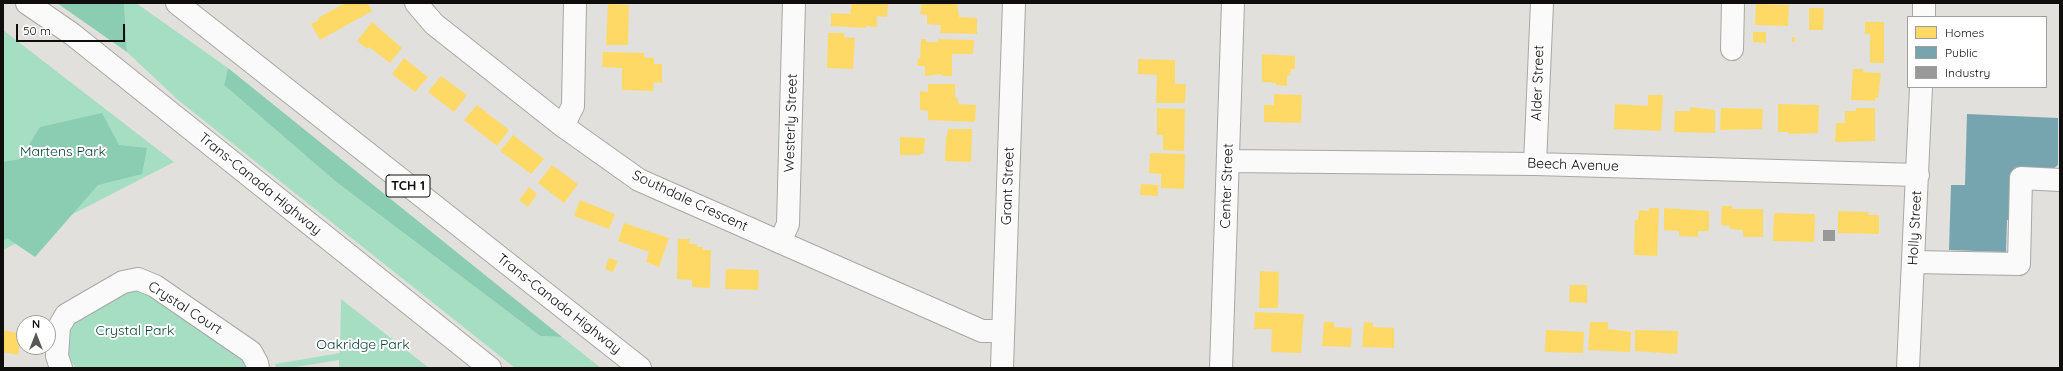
<!DOCTYPE html>
<html>
<head>
<meta charset="utf-8">
<style>
	body { margin:0 }
	#map { position:relative; width:2063px; height:371px; overflow:hidden; background:#e1e0dc; font-family:Quicksand,sans-serif }
	canvas { display:block }
	.frame { position:absolute; inset:0; border:4px solid #0f0e0d; pointer-events:none }
	.legend { position:absolute; left:1907px; top:16px; width:140px; height:72px; box-sizing:border-box; background:#fff; border:1px solid #9f9f9e; margin:0; padding:5px 7px; list-style:none; font-size:12px; color:#0f0e0d }
	.legend li { display:flex; align-items:center; gap:8px; height:20px }
	.legend b { width:20px; border:1px solid #9f9f9e }
	.north { position:absolute; left:16px; top:315px; width:40px; height:40px; box-sizing:border-box; background:#fff; border:1px solid #9f9f9e; border-radius:50%; rotate:0deg; font-size:11px; font-weight:700; line-height:16px; text-align:center; color:#0f0e0d }
	.north::after { content:''; display:block; margin:auto; width:14px; height:18px; background:#585855; clip-path:polygon(50% 0,100% 100%,50% 72%,0 100%) }
	.scale { position:absolute; left:16px; top:24px; width:109px; height:18px; box-sizing:border-box; border:2px solid #0f0e0d; border-top:0; padding-left:5px; font-size:12px; line-height:14px; white-space:nowrap; color:#0f0e0d; -webkit-text-stroke:3px #fff; paint-order:stroke }
</style>
</head>
<body>
<div id="map">
<canvas width="2063" height="371"></canvas>
<div class="frame"></div>
<ul class="legend">
<li><b style="height:11px;background:#ffd966"></b>Homes</li>
<li><b style="height:11px;background:#76a5af"></b>Public</li>
<li><b style="height:11px;background:#999"></b>Industry</li>
</ul>
<div class="north">N</div>
<div class="scale">50 m</div>
</div>
<script>
const c = document.querySelector('canvas').getContext('2d');
c.lineJoin = 'round';
function paint(path, color) {
  c.fillStyle = color;
  c.fill(path, 'evenodd');
}
function shape(rows) {
  const path = new Path2D();
  for (const r of rows) {
    path.moveTo(r[0], r[1]);
    for (let i = 2; i < r.length; i += 2) path.lineTo(r[i], r[i + 1]);
  }
  return path;
}
function trace(path, color, width, dash) {
  c.strokeStyle = color;
  c.lineWidth = width;
  c.lineCap = dash ? 'butt' : 'round';
  c.setLineDash(dash || []);
  c.stroke(path);
}
function drawText(font, color, halo, rows, align = 'center') {
  c.font = font + ' Quicksand,sans-serif';
  c.lineWidth = 4;
  c.setLineDash([]);
  c.textBaseline = 'middle';
  c.strokeStyle = halo;
  c.fillStyle = color;
  for (const [text, x, y, turn = 0] of rows) {
    c.save();
    c.translate(x, y);
    c.rotate((+turn || 0) * Math.PI / 180);
    c.textAlign = isNaN(turn) ? turn : align;
    if (halo) c.strokeText(text, 0, 0);
    c.fillText(text, 0, 0);
    c.restore();
  }
}
paint(shape([
	[124,3,136,3,228,68,224,85,335,181,540,336,562,337,601,368,515,368,178,100,127,52],
	[3,30,174,162,3,250],
	[139,291,151,297,243,360,247,368,76,368,72,363,69,355,71,331,74,324,81,317,127,292],
	[341,299,429,368,339,368,339,360,289,368,276,368,275,364,340,353]
]), '#a6dec4');
paint(shape([
	[57,3,124,3,127,52],
	[228,68,562,337,540,336,335,181,224,85],
	[102,113,119,145,147,148,142,174,98,185,35,257,7,238,3,241,3,162,20,159,40,127]
]), '#8acdb2');
paint(shape([
	[345,3,368,3,372,11,320,40,311,24,319,20,318,18],
	[852,3,888,3,887,17,877,16,877,27,866,26,866,28,831,26,831,13,850,14],
	[922,3,957,3,959,17,977,18,977,34,940,33,941,25,927,24,927,15,920,14],
	[608,4,629,5,628,45,606,45],
	[1756,4,1789,5,1788,26,1755,25],
	[1809,8,1824,8,1823,30,1809,30],
	[372,22,402,48,390,63,369,47,367,49,357,41],
	[1865,22,1884,22,1884,63,1870,63,1870,34,1865,34],
	[1753,32,1766,32,1766,43,1753,42],
	[828,33,844,33,844,37,855,38,853,69,827,68],
	[1792,37,1795,37,1795,42,1792,42],
	[921,39,926,39,926,42,938,42,938,39,974,40,973,54,952,54,952,76,942,76,942,74,925,76,925,66,917,66,918,59,920,59],
	[603,52,644,53,644,57,654,58,654,64,662,64,662,83,654,82,653,91,622,90,622,68,602,67],
	[1262,54,1295,56,1295,69,1291,69,1290,76,1287,75,1287,86,1276,85,1276,83,1262,82],
	[404,58,428,77,415,92,392,74],
	[1138,59,1175,60,1175,84,1186,84,1185,103,1156,103,1157,75,1138,74],
	[1853,69,1863,69,1863,72,1881,73,1878,98,1875,98,1875,101,1851,100],
	[441,76,467,95,454,112,428,92],
	[928,84,955,84,955,98,958,98,958,104,976,105,975,122,928,120,928,111,920,110,920,91,928,92],
	[1274,94,1302,95,1301,123,1264,122,1264,105,1274,105],
	[1648,95,1663,95,1661,131,1614,129,1615,104,1648,106],
	[1778,104,1819,105,1818,133,1788,134,1788,132,1778,132],
	[477,105,509,130,497,146,464,120],
	[1690,107,1715,110,1715,133,1674,132,1675,111,1690,111],
	[1157,108,1185,109,1184,151,1163,150,1163,135,1157,135],
	[1721,108,1763,109,1762,129,1720,130],
	[1856,108,1875,108,1875,141,1835,142,1836,123,1845,123,1845,111,1856,111],
	[948,129,972,129,971,162,945,161,946,136,947,136],
	[513,135,544,159,531,174,500,151],
	[900,137,925,138,924,153,918,155,900,155],
	[1150,153,1185,154,1184,189,1161,188,1161,174,1149,173],
	[552,165,578,184,564,203,538,183],
	[1141,184,1158,185,1158,196,1140,195],
	[529,187,537,194,528,207,519,200],
	[580,200,615,214,609,229,574,216],
	[1722,206,1732,206,1732,209,1763,209,1763,237,1743,237,1743,230,1730,229,1730,226,1721,225],
	[1649,208,1659,208,1657,256,1634,255,1635,220,1638,220,1639,210,1649,211],
	[1664,208,1709,211,1709,231,1698,231,1698,237,1679,236,1679,231,1664,230],
	[1838,211,1869,212,1868,215,1879,215,1879,234,1838,233],
	[1774,213,1815,214,1814,242,1773,241],
	[624,223,669,238,659,267,646,262,649,252,618,241],
	[678,239,690,239,689,244,697,244,697,247,703,247,703,250,711,250,710,288,692,287,692,280,677,279],
	[609,258,618,261,613,272,605,269],
	[726,269,759,270,758,290,725,289],
	[1260,271,1279,272,1278,308,1259,308],
	[1570,285,1587,285,1587,303,1569,302],
	[1255,312,1304,314,1301,353,1271,352,1272,329,1254,329],
	[1324,322,1334,322,1334,327,1352,328,1351,347,1322,346],
	[1364,322,1373,323,1373,327,1394,328,1394,348,1362,347],
	[1590,322,1608,322,1608,329,1631,332,1630,352,1588,350],
	[3,330,22,334,18,355,3,352],
	[1546,330,1584,332,1583,353,1545,352],
	[1635,330,1678,331,1677,354,1635,351]
]), '#ffd966');
paint(shape([
	[1967,114,2058,118,2058,165,2033,185,2016,220,2007,220,2006,252,1949,250,1951,185,1965,185]
]), '#76a5af');
paint(shape([
	[1823,230,1835,230,1835,241,1823,241]
]), '#999');
const minor = shape([
	[416,3,434,24,563,126,639,180,982,331,1003,331],
	[1924,17,1924,3],
	[1732,49,1733,3],
	[563,126,573,106,575,3],
	[1228,161,1535,164,1918,175],
	[1535,164,1542,3],
	[780,242,788,224,794,3],
	[1913,262,2019,264,2021,178,2060,180],
	[61,368,57,356,59,327,66,315,123,282,138,279,155,286,251,352,257,363,258,368],
	[1002,368,1014,3],
	[1221,368,1233,3],
	[1908,368,1921,87]
]);
const highway = shape([
	[27,3,72,34,490,368],
	[177,3,640,368]
]);
trace(minor, '#a7a7a4', 24);
trace(highway, '#a7a7a4', 24);
trace(minor, '#fafafa', 22);
trace(highway, '#fafafa', 22);
for (const [x, y, w] of [
	[408,186,44]
]) {
  const box = new Path2D();
  box.roundRect(x - w / 2, y - 11, w, 22, 3);
  c.fillStyle = '#fff';
  c.fill(box);
  trace(box, '#0f0e0d', 1);
}
drawText('bold 13px', '#0f0e0d', null, [
	["TCH 1",408,186]
]);
drawText('14px', '#0f0e0d', '#fff', [
	["Alder Street",1538,83,-88],
	["Westerly Street",791,123,-88],
	["Beech Avenue",1573,165,2],
	["Trans-Canada Highway",260,184,39],
	["Grant Street",1008,186,-88],
	["Center Street",1227,186,-88],
	["Southdale Crescent",690,201,25],
	["Holly Street",1915,228,-87],
	["Trans-Canada Highway",559,304,38],
	["Crystal Court",185,308,33]
]);
drawText('14px', '#0a3f2d', '#fff', [
	["Martens Park",63,152],
	["Crystal Park",135,331],
	["Oakridge Park",363,345]
]);
</script>
</body>
</html>
